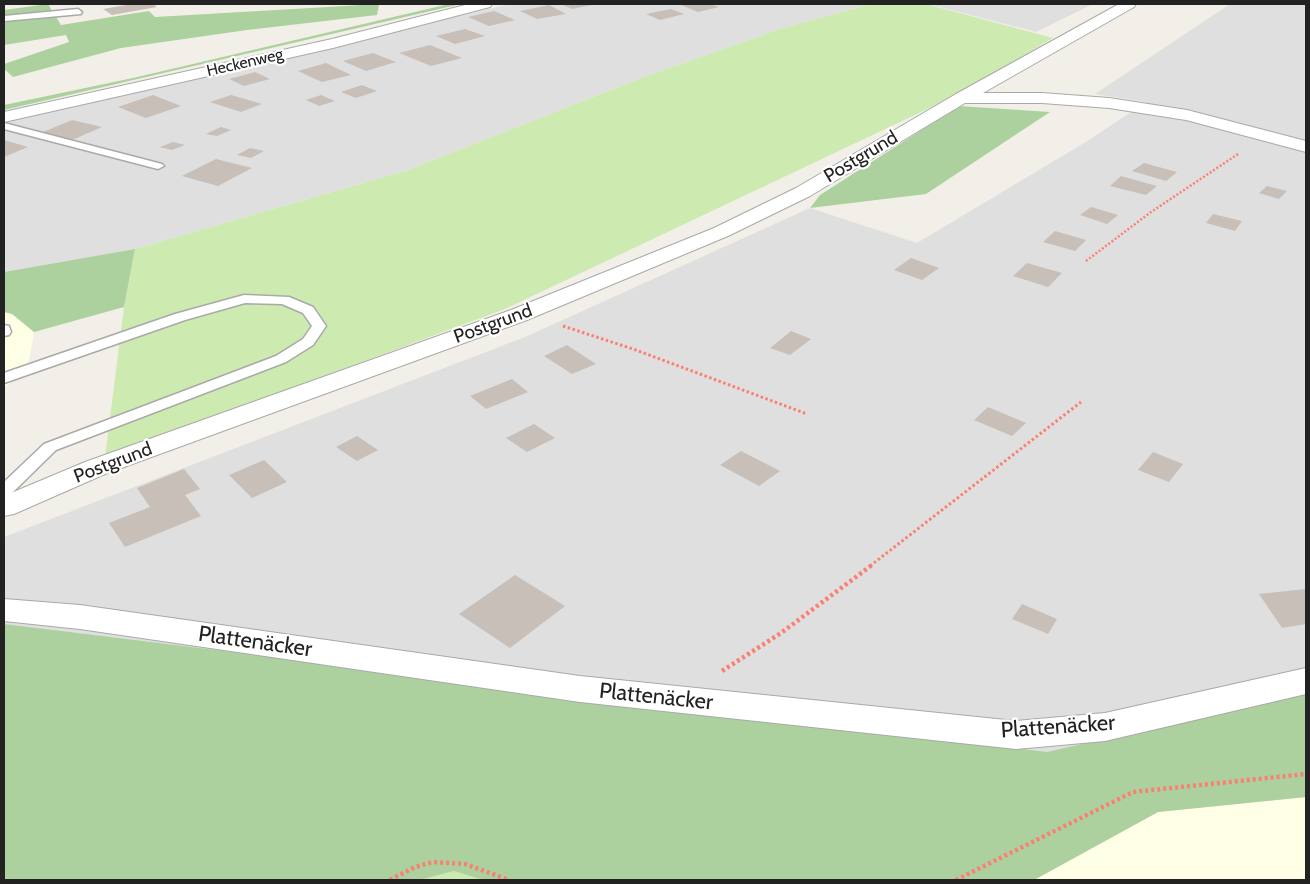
<!DOCTYPE html>
<html>
<head>
<meta charset="utf-8">
<style>
	body { margin:0 }
	#map { position:relative; width:1310px; height:884px; overflow:hidden; background:#f2efe9; font-family:Cabin,sans-serif }
	canvas { display:block }
	.frame { position:absolute; inset:0; border:5px solid #222; pointer-events:none }
</style>
</head>
<body>
<div id="map">
<canvas width="1310" height="884"></canvas>
<div class="frame"></div>
</div>
<script>
const c = document.querySelector('canvas').getContext('2d');
c.lineJoin = 'round';
function paint(path, color) {
  c.fillStyle = color;
  c.fill(path, 'evenodd');
}
function shape(rows) {
  const path = new Path2D();
  for (const r of rows) {
    path.moveTo(r[0], r[1]);
    for (let i = 2; i < r.length; i += 2) path.lineTo(r[i], r[i + 1]);
  }
  return path;
}
function trace(path, color, width, dash) {
  c.strokeStyle = color;
  c.lineWidth = width;
  c.lineCap = dash ? 'butt' : 'round';
  c.setLineDash(dash || []);
  c.stroke(path);
}
function drawText(font, color, halo, rows, align = 'center') {
  c.font = font + ' Cabin,sans-serif';
  c.lineWidth = 4.5;
  c.setLineDash([]);
  c.textBaseline = 'middle';
  c.strokeStyle = halo;
  c.fillStyle = color;
  for (const [text, x, y, turn = 0] of rows) {
    c.save();
    c.translate(x, y);
    c.rotate((+turn || 0) * Math.PI / 180);
    c.textAlign = isNaN(turn) ? turn : align;
    if (halo) c.strokeText(text, 0, 0);
    c.fillText(text, 0, 0);
    c.restore();
  }
}
paint(shape([
	[511,4,870,4,780,29,644,77,408,170,135,249,4,272,4,121,349,44,439,20],
	[928,4,1093,4,1036,32],
	[1230,4,1306,4,1306,880,4,880,4,537,525,337,810,208,917,243,1089,140,1146,102,1095,94]
]), '#e0dfdf');
paint(shape([
	[4,312,12,314,34,332,28,366,4,388],
	[1306,797,1306,880,1034,880,1158,812]
]), '#ffffe5');
paint(shape([
	[870,4,926,4,1053,38,955,96,505,309,105,457,124,307,135,249,408,170,644,77,780,29],
	[454,871,483,880,419,880]
]), '#cdebb0');
paint(shape([
	[48,4,61,25,149,11,155,17,379,4,377,15,247,30,121,48,13,77,4,69,4,64,69,42,66,35,4,45,4,10],
	[449,4,461,4,4,110,4,105,133,78],
	[959,106,1050,112,926,194,810,208,820,195],
	[135,249,124,307,34,332,12,314,4,312,4,272],
	[4,624,1047,752,1306,693,1306,797,1158,812,1034,880,483,880,454,871,419,880,4,880]
]), '#add19e');
paint(shape([
	[132,4,153,4,157,7,112,15,103,9],
	[561,4,592,4,592,5,572,9],
	[688,4,710,4,719,7,698,12,681,5],
	[549,5,566,14,537,19,520,11],
	[671,9,684,14,660,20,646,14],
	[494,11,515,20,489,26,468,17],
	[465,29,485,36,455,44,436,36],
	[430,45,462,58,431,66,399,53],
	[373,53,396,62,366,71,343,61],
	[326,63,351,75,322,82,298,71],
	[255,72,270,79,244,86,229,79],
	[362,85,377,91,356,98,341,92],
	[153,95,181,106,146,118,118,107],
	[231,95,262,104,241,112,210,102],
	[321,95,335,101,319,106,306,100],
	[72,120,102,127,72,140,43,132],
	[221,127,231,130,217,136,206,134],
	[4,140,28,147,4,157],
	[173,142,185,145,172,150,160,147],
	[250,148,264,151,251,158,237,155],
	[216,159,252,168,218,186,182,176],
	[1144,163,1177,172,1166,181,1132,171],
	[1121,176,1157,186,1146,195,1110,186],
	[1267,186,1287,191,1279,199,1259,193],
	[1091,207,1118,215,1107,224,1080,215],
	[1213,214,1242,221,1235,231,1206,223],
	[1055,231,1086,240,1075,251,1043,242],
	[911,258,939,268,922,280,894,270],
	[1027,263,1062,273,1048,287,1013,276],
	[791,331,811,339,790,355,770,348],
	[567,345,596,364,572,374,544,356],
	[512,379,528,392,486,409,470,396],
	[988,407,1026,423,1012,436,974,420],
	[534,424,555,438,527,452,506,438],
	[357,436,378,450,357,461,336,447],
	[741,451,780,471,759,486,720,465],
	[1153,452,1183,464,1169,482,1138,470],
	[264,460,287,482,252,498,229,475],
	[184,469,200,489,185,495,201,516,125,547,109,523,150,507,137,488],
	[515,575,565,606,510,648,459,614],
	[1306,589,1306,624,1282,628,1259,594],
	[1022,604,1057,619,1048,634,1012,619]
]), '#c7bfb8');
const service = shape([
	[78,9,82,12,81,14,4,21,4,16,78,9],
	[4,123,162,164,164,166,158,169,4,129,4,123],
	[244,295,289,297,313,307,326,326,313,345,286,362,56,450,10,495,4,496,4,482,44,444,276,356,303,339,312,326,303,313,282,304,245,303,185,320,4,383,4,373,175,314,244,295],
	[4,325,9,326,11,332,9,335,4,336,4,325]
]);
const minor = shape([
	[469,4,492,4,490,7,333,48,4,122,4,112,332,39,469,4],
	[1119,4,1136,4,1134,7,983,93,1042,93,1109,98,1187,110,1306,141,1306,152,1186,120,1109,108,1042,103,965,103,810,196,728,236,527,320,105,474,14,514,4,516,4,496,85,462,511,310,714,228,796,188,956,94,1119,4],
	[4,599,80,605,580,676,1016,721,1105,713,1306,668,1306,694,1105,741,1016,749,580,702,80,629,4,621,4,599]
]);
trace(service, '#a9a9a9', 3);
trace(minor, '#a9a9a9', 2);
trace(shape([
	[1086,261,1151,212,1238,154]
]), '#fa8072', 2.5, [2, 2]);
trace(shape([
	[563,326,633,349,807,414],
	[870,566,1081,402]
]), '#fa8072', 3, [2.5, 2.5]);
trace(shape([
	[722,671,781,633,872,565],
	[390,880,415,867,433,862,465,864,509,880],
	[956,880,1133,792,1306,774]
]), '#fa8072', 4.5, [3, 3]);
paint(service, '#fff');
paint(minor, '#fff');
drawText('16px', '#222', '#fff', [
	["Heckenweg",245,63,-13]
]);
drawText('19px', '#222', '#fff', [
	["Postgrund",861,157,-31],
	["Postgrund",493,324,-20],
	["Postgrund",113,463,-21]
]);
drawText('22px', '#222', '#fff', [
	["Plattenäcker",255,642,8],
	["Plattenäcker",656,697,6],
	["Plattenäcker",1058,727,-4]
]);
</script>
</body>
</html>
